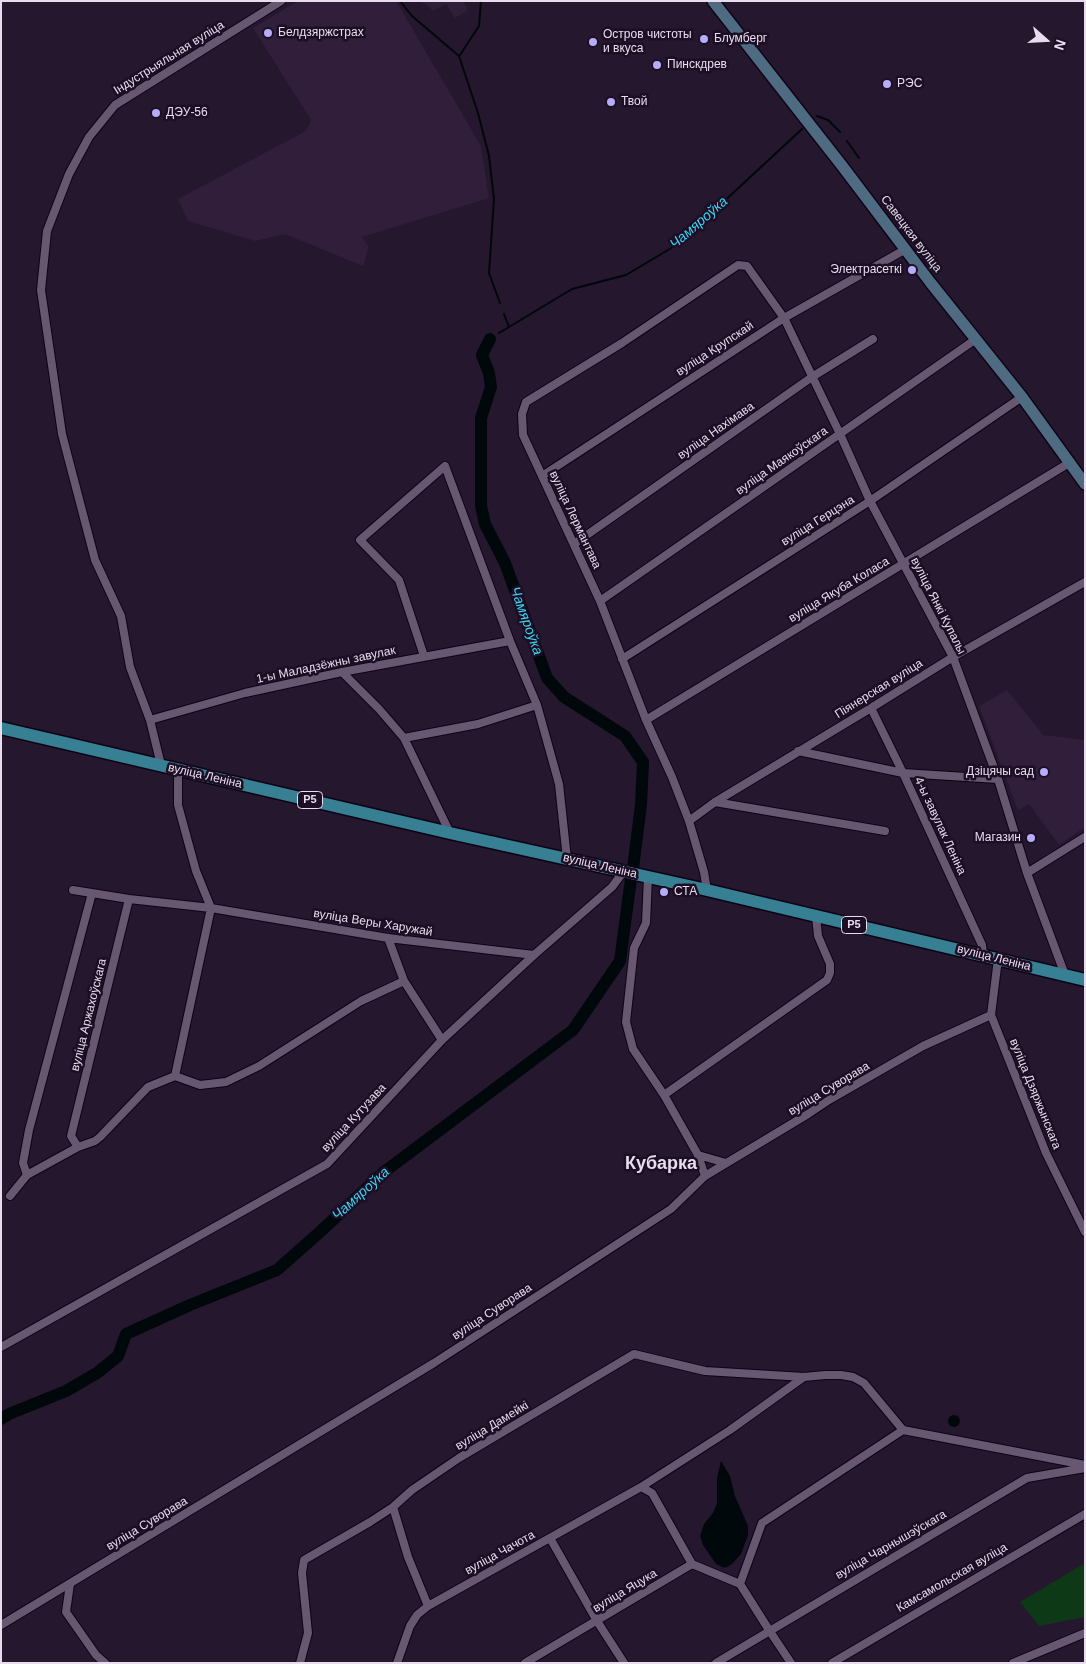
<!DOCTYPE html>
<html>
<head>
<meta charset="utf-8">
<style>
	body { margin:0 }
	#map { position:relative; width:1086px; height:1664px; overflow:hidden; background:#25172e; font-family:Helvetica,sans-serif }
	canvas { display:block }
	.frame { position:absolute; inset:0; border:2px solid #e7dded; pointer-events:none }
	.north { position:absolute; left:1021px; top:15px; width:50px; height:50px; -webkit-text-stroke:4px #1c0e24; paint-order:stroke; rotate:109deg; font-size:14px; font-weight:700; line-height:20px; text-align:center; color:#e7dded }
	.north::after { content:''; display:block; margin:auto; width:18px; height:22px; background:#e7dded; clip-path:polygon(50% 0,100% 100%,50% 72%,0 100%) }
</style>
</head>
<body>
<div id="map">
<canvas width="1086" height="1664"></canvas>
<div class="frame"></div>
<div class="north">N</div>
</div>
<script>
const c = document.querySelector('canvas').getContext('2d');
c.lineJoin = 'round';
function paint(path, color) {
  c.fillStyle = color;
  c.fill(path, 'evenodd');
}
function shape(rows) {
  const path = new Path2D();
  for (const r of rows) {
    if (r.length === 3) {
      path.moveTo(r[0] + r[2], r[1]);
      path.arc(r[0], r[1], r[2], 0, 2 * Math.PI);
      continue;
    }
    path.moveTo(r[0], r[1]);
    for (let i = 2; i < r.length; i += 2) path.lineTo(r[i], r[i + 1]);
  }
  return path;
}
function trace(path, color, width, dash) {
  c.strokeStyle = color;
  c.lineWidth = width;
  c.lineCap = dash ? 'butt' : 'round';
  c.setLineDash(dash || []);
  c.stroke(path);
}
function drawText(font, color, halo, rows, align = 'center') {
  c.font = font + ' Helvetica,sans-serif';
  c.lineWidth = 5;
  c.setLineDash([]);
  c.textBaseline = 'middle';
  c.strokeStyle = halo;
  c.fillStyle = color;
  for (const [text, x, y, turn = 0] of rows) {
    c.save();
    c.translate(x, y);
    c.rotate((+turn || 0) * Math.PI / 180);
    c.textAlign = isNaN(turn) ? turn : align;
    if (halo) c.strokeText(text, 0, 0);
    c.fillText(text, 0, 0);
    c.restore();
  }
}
paint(shape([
	[298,1,396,1,481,146,489,198,362,237,369,247,363,266,285,234,255,241,188,221,178,199,306,131,311,120,253,28],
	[419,1,463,1,468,10,455,18,446,4,433,11,428,6],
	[1007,690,1043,735,1085,740,1085,827,1059,845,1029,804,1018,810,979,706]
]), '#311e3b');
paint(shape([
	[1085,1563,1085,1617,1039,1626,1020,1602]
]), '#0e3916');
paint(shape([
	[954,1421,6],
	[721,1461,730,1476,735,1496,748,1526,748,1535,741,1554,732,1564,725,1568,716,1564,703,1545,700,1536,704,1524,713,1513,717,1503,717,1478]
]), '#00080b');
trace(shape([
	[400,1,412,16,459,56,478,113,489,156,494,199,489,273,500,303],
	[460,55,479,26,481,1],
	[817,116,828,120,840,132],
	[847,141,859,158],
	[504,314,509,327],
	[499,333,572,289,626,275,678,244,802,129]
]), '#00080b', 2);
trace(shape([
	[490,339,482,355,489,373,491,387,481,418,481,506,485,524,505,563,547,678,564,697,625,736,643,762,641,805,633,868],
	[1,1419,9,1414,66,1391,97,1373,118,1356,126,1334,190,1305,277,1270,321,1231,384,1172,573,1030,620,961,631,879]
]), '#00080b', 12);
const street = shape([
	[542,476,784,318,906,249],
	[574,544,812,377,873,339],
	[600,601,976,339],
	[424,656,399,580,360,540,445,466,510,641,537,705,559,784,567,859],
	[622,659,870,501,1022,397],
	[342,672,379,709,404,738,478,724,537,705],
	[871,708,903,773,982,945,983,955],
	[150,720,245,693,342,672,510,641],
	[646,720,1069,463],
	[404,738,450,833],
	[798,751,903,773,998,779],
	[161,765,150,720,130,667,121,616,95,560,62,434,41,290,47,231,69,174,89,137,115,105,281,1],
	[715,802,885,831],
	[689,821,715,802,871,708,953,657,1085,582],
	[1027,873,1085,837],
	[648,877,646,923,634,948,626,1022,633,1049,664,1095,698,1155,705,1176],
	[73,890,129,899,211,908,388,938,534,955],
	[707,890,704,872,689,821,672,777,646,720,600,601,523,435,522,414,526,402,622,343,738,265,747,266,784,318,840,434,870,501,953,657,998,779,1027,873,1065,975],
	[129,899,71,1136,78,1147,95,1141,100,1137,148,1087,175,1076,200,1085,226,1082,259,1066,361,1001,404,981],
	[388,938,404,981,442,1040],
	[998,959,991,1015,1046,1153,1085,1232],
	[175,1076,211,908,196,871,178,805,178,770],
	[664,1095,827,980,830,973,830,964,818,936,816,916],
	[698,1155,726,1163],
	[27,1175,23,1163,29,1130,92,893],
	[10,1196,27,1175,78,1147],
	[1,1347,327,1164,442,1040,534,955,612,887,624,871],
	[903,1430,1085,1465],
	[641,1487,730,1430,804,1377],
	[550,1538,597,1621,624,1663],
	[70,1584,66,1612,96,1655,105,1663],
	[428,1606,408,1557,393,1507,412,1490,459,1458,634,1354,705,1371,804,1377,825,1375,841,1375,853,1377,864,1383,903,1430],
	[1,1625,434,1363,671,1209,705,1176,808,1114,829,1100,923,1046,991,1015],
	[300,1663,308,1633,302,1573,304,1560,370,1522,393,1507],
	[397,1663,410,1626,417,1615,428,1606,641,1487,652,1493,692,1564],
	[525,1663,692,1564,740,1584],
	[716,1663,1027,1478,1085,1468],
	[791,1663,769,1630,740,1584,762,1523,903,1430],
	[832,1663,1085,1514],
	[1013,1663,1085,1633]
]);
const secondary = shape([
	[713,1,843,167,930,282,1022,397,1085,484]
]);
const primary = shape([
	[1,728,450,833,707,890,1085,980]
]);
trace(street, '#0e0315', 10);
trace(secondary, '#0e0315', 14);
trace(primary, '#0e0315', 15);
trace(street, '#675771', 8);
trace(secondary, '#4f6b82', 11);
trace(primary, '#377f93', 12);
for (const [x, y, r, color] of [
	[268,33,5,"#b6acf8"],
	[704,39,5,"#b6acf8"],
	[593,42,5,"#b6acf8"],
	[657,65,5,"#b6acf8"],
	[887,84,5,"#b6acf8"],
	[611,102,5,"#b6acf8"],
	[156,113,5,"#b6acf8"],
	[912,270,5,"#b6acf8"],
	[1044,772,5,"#b6acf8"],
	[1031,838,5,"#b6acf8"],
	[664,892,5,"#b6acf8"]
]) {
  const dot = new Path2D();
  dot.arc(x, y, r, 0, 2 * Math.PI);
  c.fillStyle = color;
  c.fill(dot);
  trace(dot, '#1c0e24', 2);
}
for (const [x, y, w] of [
	[310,800,25],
	[854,925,25]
]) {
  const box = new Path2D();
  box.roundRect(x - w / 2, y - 8.5, w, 17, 4);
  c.fillStyle = '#1c0e24';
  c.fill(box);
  trace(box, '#e7dded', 1);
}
drawText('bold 11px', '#e7dded', null, [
	["Р5",310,800],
	["Р5",854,925]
]);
drawText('12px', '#e7dded', '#1c0e24', [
	["Белдзяржстрах",278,33],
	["Остров чистоты",603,35],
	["и вкуса",603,49],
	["Блумберг",714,39],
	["Пинскдрев",667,65],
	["РЭС",897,84],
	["Твой",621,102],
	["ДЭУ-56",166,113],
	["Электрасеткі",902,270,"right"],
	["Дзіцячы сад",1034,772,"right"],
	["Магазин",1021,838,"right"],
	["СТА",674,892]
], 'left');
drawText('12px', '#e7dded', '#1c0e24', [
	["Індустрыяльная вуліца",169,58,-32],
	["Савецкая вуліца",911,234,53],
	["вуліца Крупскай",715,349,-33],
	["вуліца Нахімава",716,431,-35],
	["вуліца Маякоўскага",782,461,-35],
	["вуліца Лермантава",575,520,65],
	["вуліца Герцэна",818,521,-32],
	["вуліца Якуба Коласа",839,590,-31],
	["вуліца Янкі Купалы",938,606,63],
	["1-ы Маладзёжны завулак",326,665,-12],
	["Піянерская вуліца",879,689,-32],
	["вуліца Леніна",205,776,13],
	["4-ы завулак Леніна",940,826,65],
	["вуліца Леніна",600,866,13],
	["вуліца Веры Харужай",373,923,9],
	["вуліца Леніна",994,958,14],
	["вуліца Аржахоўскага",89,1015,-76],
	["вуліца Суворава",829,1089,-31],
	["вуліца Дзяржынскага",1035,1094,68],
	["вуліца Кутузава",354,1118,-47],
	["вуліца Суворава",492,1312,-33],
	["вуліца Дамейкі",492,1426,-31],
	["вуліца Суворава",147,1524,-31],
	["вуліца Чарнышэўскага",891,1545,-30],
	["вуліца Чачота",500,1553,-29],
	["Камсамольская вуліца",952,1578,-30],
	["вуліца Яцука",625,1591,-31]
]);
drawText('italic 14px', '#3bd5f3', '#1c0e24', [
	["Чамяроўка",699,223,-41],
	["Чамяроўка",526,621,70],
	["Чамяроўка",361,1194,-42]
]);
drawText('bold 18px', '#e7dded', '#1c0e24', [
	["Кубарка",661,1164]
]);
</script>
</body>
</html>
